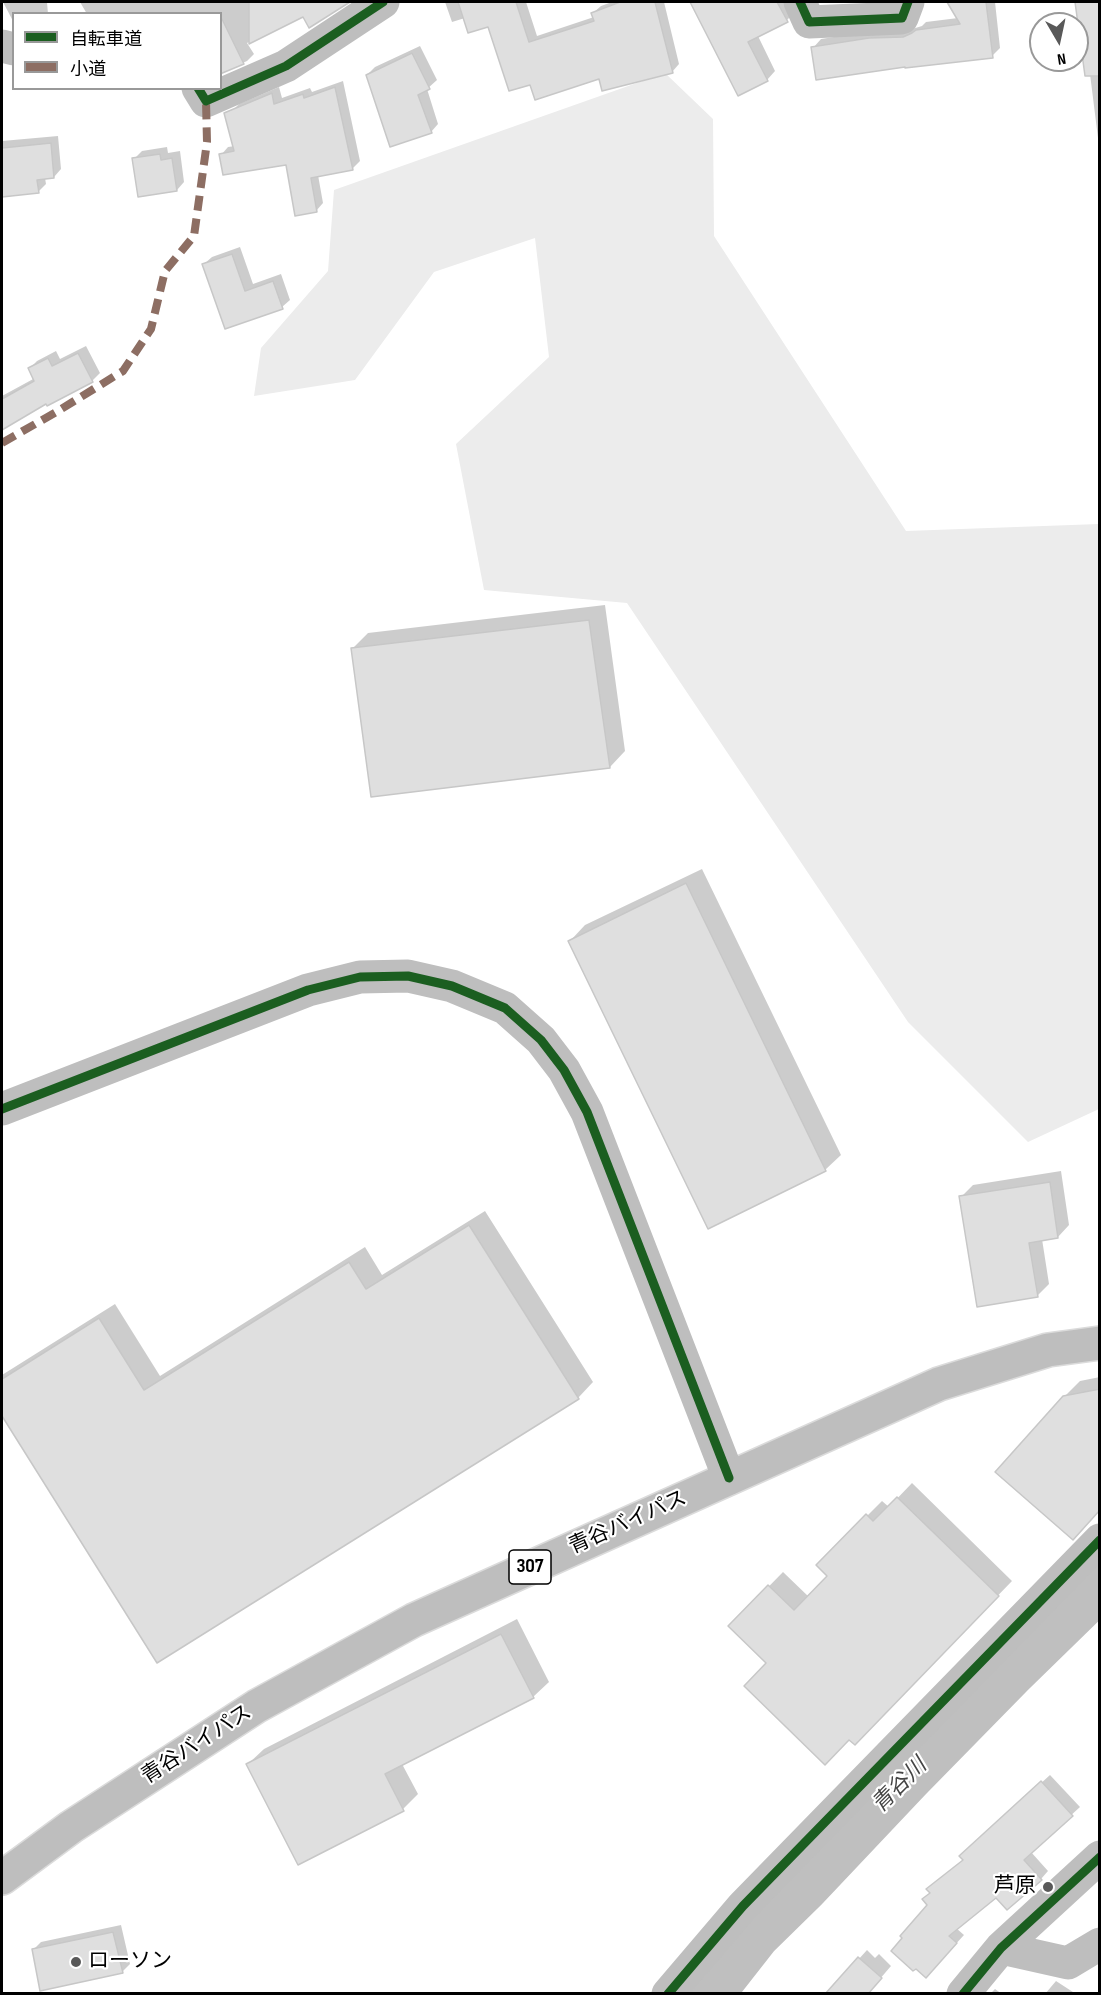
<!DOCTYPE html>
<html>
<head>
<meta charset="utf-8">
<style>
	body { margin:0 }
	#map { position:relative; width:1101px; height:1995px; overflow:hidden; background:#fff; font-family:"Sofia Sans Condensed","Noto Sans JP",sans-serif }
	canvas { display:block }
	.frame { position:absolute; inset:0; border:3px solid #000; pointer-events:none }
	.legend { position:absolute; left:12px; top:12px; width:210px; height:78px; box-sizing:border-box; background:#fff; border:2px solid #999; margin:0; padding:8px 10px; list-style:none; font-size:18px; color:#000 }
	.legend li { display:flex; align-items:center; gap:12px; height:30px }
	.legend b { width:30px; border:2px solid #999 }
	.north { position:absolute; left:1029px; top:12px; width:60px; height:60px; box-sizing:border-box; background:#fff; border:2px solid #999; border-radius:50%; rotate:171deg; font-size:16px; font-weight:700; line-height:24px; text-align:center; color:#000 }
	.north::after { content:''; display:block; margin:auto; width:21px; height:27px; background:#595959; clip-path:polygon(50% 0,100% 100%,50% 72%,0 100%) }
</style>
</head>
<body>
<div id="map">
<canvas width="1101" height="1995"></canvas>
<div class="frame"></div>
<ul class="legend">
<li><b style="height:8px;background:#1b5e20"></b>自転車道</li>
<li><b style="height:8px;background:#8d6e63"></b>小道</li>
</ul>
<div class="north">N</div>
</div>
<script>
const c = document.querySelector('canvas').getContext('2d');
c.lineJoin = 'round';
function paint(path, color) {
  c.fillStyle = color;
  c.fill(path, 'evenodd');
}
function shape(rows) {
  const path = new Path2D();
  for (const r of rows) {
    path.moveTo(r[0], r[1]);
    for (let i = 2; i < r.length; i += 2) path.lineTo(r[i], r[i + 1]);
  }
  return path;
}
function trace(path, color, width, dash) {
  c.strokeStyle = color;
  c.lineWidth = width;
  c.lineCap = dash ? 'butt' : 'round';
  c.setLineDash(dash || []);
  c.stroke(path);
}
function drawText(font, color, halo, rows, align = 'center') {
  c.font = font + ' "Sofia Sans Condensed","Noto Sans JP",sans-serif';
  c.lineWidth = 4.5;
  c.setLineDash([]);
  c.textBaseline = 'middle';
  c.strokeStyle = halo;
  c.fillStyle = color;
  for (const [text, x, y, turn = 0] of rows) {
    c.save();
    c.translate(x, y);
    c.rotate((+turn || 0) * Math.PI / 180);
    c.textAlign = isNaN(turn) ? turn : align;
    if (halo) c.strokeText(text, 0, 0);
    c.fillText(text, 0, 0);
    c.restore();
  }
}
paint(shape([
	[665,73,713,119,714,236,906,531,1099,524,1099,1109,1028,1142,908,1022,627,603,484,590,456,444,549,357,535,238,434,272,355,380,254,396,261,348,328,271,334,190]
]), '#ececec');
paint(shape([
	[3,2,47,2,48,14,14,14,14,23],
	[80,2,347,2,310,26,303,15,247,43,254,54,247,61,220,73,220,14,87,14],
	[445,2,526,2,537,36,594,17,593,13,601,6,612,2,664,2,679,64,672,72,531,83,489,25,465,18,452,22],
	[692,2,790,2,795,12,787,20,758,36,775,71,767,80,738,94],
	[948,2,995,2,1000,48,992,56,813,48,821,39,878,30,912,29,922,26,926,22,958,18],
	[1077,2,1100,2,1100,137,1098,138,1087,50,1083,51],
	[420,46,437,80,427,89,438,124,431,132,367,75,375,67],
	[343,81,360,161,353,168,318,175,323,203,316,211,287,163,221,155,228,147,235,146,232,111,239,104,279,87,282,98,310,88,312,92],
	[58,136,61,169,54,177,45,178,46,184,38,192,3,196,2,141],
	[167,147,168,153,180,151,184,182,177,190,134,159,142,151],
	[240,247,253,284,281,274,290,300,282,307,226,327,204,264,212,257],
	[86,346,100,373,92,381,47,402,2,428,2,396,35,378,30,368,37,361,56,351,60,359],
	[605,605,625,751,610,767,353,648,368,633],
	[702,869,841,1155,825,1170,570,941,585,925],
	[1061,1171,1069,1225,1058,1237,1042,1239,1049,1284,1037,1296,961,1197,973,1185],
	[485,1211,593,1382,578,1398,158,1661,2,1413,2,1375,115,1304,160,1376,365,1247,382,1275],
	[1100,1377,1100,1509,1064,1397,1080,1381],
	[912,1483,1012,1581,869,1729,768,1663,730,1626,783,1572,809,1597,830,1576,818,1565,882,1501,889,1507],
	[517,1619,549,1682,533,1697,402,1764,418,1794,403,1809,248,1764,264,1749],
	[1050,1775,1080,1807,1031,1852,1048,1871,1041,1879,997,1896,956,1928,964,1935,934,1968,964,1859,969,1849],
	[121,1925,130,1964,122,1972,33,1950,41,1942],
	[867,1950,875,1958,879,1954,891,1966,867,1994,830,1991],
	[1056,1981,1076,1994,1045,1994],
	[995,1989,1002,1994,990,1994]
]), '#0003');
trace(shape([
	[708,1994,755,1934,804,1886,907,1777,1010,1672,1100,1584]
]), '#bfbfbf', 51);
const building = shape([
	[249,2,350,2,309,28,303,17,249,44,249,2],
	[458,2,516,2,529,42,594,21,591,13,620,2,655,2,673,73,602,91,599,79,535,100,530,85,509,91,488,27,468,33,458,2],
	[690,2,777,2,788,22,748,42,768,81,738,96,690,2],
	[947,2,986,2,993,58,905,68,905,67,816,80,811,47,869,38,903,37,912,33,916,30,960,24,947,2],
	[1075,2,1100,2,1100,76,1085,76,1075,2],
	[220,15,244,64,220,74,220,15],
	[412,53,430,89,418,95,432,133,390,147,366,75,412,53],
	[335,87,353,170,311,178,317,212,295,216,286,165,223,175,219,154,234,151,224,113,272,93,274,104,303,94,304,98,335,87],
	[51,143,54,178,37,180,39,193,2,197,2,148,51,143],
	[160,154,161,160,172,158,177,191,138,197,132,158,160,154],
	[232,254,245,291,273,281,283,309,225,329,202,264,232,254],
	[78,353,93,382,47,406,46,404,2,430,2,399,34,381,28,368,48,358,52,366,78,353],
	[589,620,610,768,371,797,351,648,589,620],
	[686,883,826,1171,708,1229,568,941,686,883],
	[1050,1182,1058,1238,1029,1243,1038,1297,977,1307,959,1196,1050,1182],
	[469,1225,579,1399,157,1663,2,1416,2,1379,99,1318,144,1390,349,1262,366,1289,469,1225],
	[1100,1389,1100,1510,1073,1540,995,1472,1063,1396,1100,1389],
	[897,1497,999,1596,855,1745,849,1740,825,1765,744,1686,766,1663,728,1626,768,1585,794,1610,827,1576,816,1565,866,1514,873,1521,897,1497],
	[501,1634,534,1698,385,1774,404,1811,298,1865,246,1764,501,1634],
	[1041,1781,1073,1816,1024,1860,1042,1880,1007,1910,996,1898,949,1936,957,1943,926,1978,916,1969,913,1971,891,1951,902,1938,900,1936,927,1905,922,1899,930,1893,926,1889,963,1860,959,1856,1041,1781],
	[113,1932,123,1973,40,1991,32,1949,113,1932],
	[858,1957,882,1978,868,1994,825,1994,858,1957]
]);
paint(building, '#dfdfdf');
trace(building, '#c7c7c7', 1.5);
const highway = shape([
	[2,1878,71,1827,257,1706,414,1620,939,1384,1048,1350,1100,1343]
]);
trace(highway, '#dbdbdb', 36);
trace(shape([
	[800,2,809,22,902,18,908,2],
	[2,46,14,49],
	[198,88,206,101,286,66,383,2],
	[2,1109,308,990,360,977,408,976,452,986,505,1008,541,1040,564,1070,587,1112,729,1478],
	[1001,1948,1068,1963,1100,1944],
	[668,1994,743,1906,1100,1540],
	[963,1994,1001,1948,1100,1857]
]), '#bebebe', 33);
trace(highway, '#bebebe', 33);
trace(shape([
	[2,443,58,411,123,371,151,329,165,271,194,236,207,142,206,101]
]), '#8d6e63', 8, [15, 8]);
trace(shape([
	[800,2,809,22,902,18,908,2],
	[198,88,206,101,286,66,383,2],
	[2,1109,308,990,360,977,408,976,452,986,505,1008,541,1040,564,1070,587,1112,729,1478],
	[668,1994,743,1906,1100,1540],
	[963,1994,1001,1948,1100,1857]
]), '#1b5e20', 9);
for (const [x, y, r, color] of [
	[1048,1887,6,"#595959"],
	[76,1962,6,"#595959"]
]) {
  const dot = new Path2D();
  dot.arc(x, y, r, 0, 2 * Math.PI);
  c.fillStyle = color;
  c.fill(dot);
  trace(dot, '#fff', 2);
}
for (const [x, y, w] of [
	[530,1567,42]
]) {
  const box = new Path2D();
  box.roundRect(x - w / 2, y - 17, w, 34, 4.5);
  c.fillStyle = '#fff';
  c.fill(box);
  trace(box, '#000', 1.5);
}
drawText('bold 20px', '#000', null, [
	["307",530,1567]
]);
drawText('21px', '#000', '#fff', [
	["青谷バイパス",628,1523,-24],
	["青谷バイパス",197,1745,-33]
]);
drawText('21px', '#000', '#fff', [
	["芦原",1036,1887],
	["ローソン",88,1962,"left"]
], 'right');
drawText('italic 22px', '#444', '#fff', [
	["青谷川",900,1786,-45]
]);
</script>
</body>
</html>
